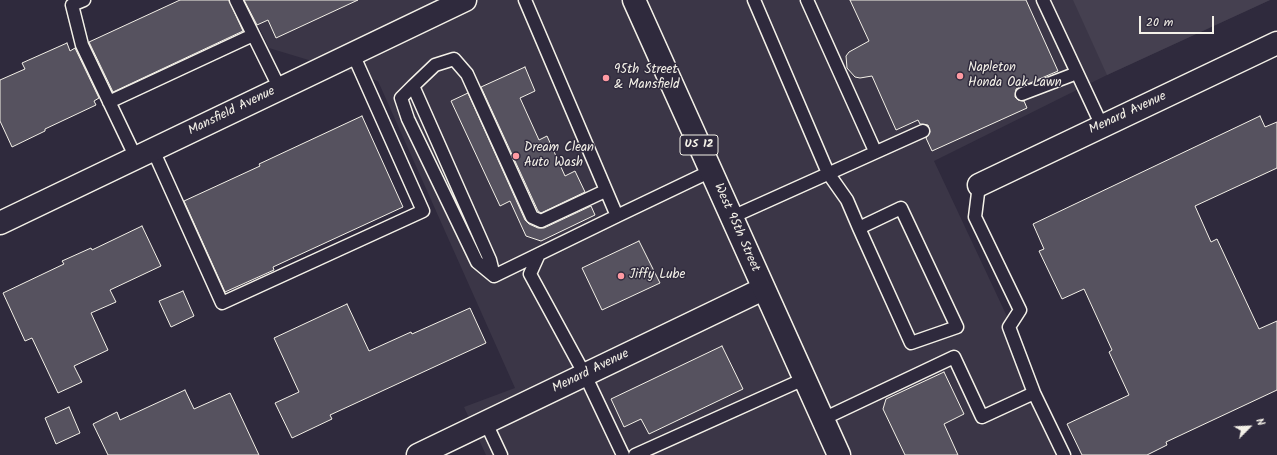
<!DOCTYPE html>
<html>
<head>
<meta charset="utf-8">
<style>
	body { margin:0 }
	#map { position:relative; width:1277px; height:455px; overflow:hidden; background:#2f2a3d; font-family:Kalam,sans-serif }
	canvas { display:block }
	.north { position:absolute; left:1229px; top:407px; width:40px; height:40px; -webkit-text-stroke:3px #2f2a3d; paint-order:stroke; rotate:66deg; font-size:11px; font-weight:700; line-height:16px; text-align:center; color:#f4f1e8 }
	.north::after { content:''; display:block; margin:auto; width:14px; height:18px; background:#f4f1e8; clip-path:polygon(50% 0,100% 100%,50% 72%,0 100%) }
	.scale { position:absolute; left:1139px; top:16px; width:75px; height:18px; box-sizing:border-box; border:2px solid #f4f1e8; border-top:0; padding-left:5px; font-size:12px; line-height:14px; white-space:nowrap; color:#f4f1e8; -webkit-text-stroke:3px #2f2a3d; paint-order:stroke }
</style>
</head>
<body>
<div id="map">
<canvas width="1277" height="455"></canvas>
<div class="north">N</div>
<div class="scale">20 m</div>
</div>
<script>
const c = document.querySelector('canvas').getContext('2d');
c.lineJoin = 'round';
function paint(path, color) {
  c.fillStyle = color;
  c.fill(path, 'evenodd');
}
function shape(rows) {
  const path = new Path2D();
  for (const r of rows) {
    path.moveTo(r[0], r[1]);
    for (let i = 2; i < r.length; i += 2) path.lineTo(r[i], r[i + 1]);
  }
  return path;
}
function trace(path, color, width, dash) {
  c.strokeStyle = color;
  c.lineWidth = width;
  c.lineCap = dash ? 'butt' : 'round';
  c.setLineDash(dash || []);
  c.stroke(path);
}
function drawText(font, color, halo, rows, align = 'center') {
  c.font = font + ' Kalam,sans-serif';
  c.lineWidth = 3;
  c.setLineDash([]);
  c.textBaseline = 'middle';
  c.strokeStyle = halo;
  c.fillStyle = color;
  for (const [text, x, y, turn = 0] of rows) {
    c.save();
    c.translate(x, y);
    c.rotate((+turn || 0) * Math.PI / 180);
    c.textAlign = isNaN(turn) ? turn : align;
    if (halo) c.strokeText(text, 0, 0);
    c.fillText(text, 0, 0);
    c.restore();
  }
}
paint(shape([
	[246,0,1270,0,1107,75,934,161,1072,455,486,455,464,407,515,388,378,81,269,48]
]), '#3b3647');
paint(shape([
	[1073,0,1270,0,1107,75]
]), '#454050');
const building = shape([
	[180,0,229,0,243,31,113,92,89,42,180,0],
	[244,0,358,0,276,38,268,20,257,25,244,0],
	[850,0,1026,0,1058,71,1016,89,1015,97,1018,100,1024,101,1027,108,932,151,926,138,930,132,928,125,920,124,918,120,896,130,872,76,860,78,855,77,847,68,846,56,849,52,869,41,850,0],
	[67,43,70,51,75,48,99,98,94,101,96,105,45,129,45,131,12,147,0,121,0,80,25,69,22,63,67,43],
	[525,67,535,91,520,98,539,140,547,136,565,176,575,171,585,192,541,213,538,211,481,87,525,67],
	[468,93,525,220,529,224,538,228,544,228,591,206,595,215,541,241,526,236,510,201,500,206,451,101,468,93],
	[362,116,403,207,273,267,274,270,225,292,184,201,260,166,259,164,362,116],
	[1260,116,1265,127,1277,122,1277,168,1195,206,1211,242,1217,239,1259,329,1277,321,1277,390,1166,442,1167,445,1147,455,1082,455,1067,424,1129,395,1109,352,1112,350,1084,289,1062,299,1039,251,1044,249,1033,224,1260,116],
	[142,226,161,266,110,290,116,302,91,313,108,350,74,366,82,382,58,393,32,338,25,341,3,293,64,264,62,261,91,248,92,250,142,226],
	[639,241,660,283,602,310,582,268,639,241],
	[183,291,194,316,171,327,159,301,183,291],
	[347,304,369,351,411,332,412,334,470,308,486,343,330,415,332,419,292,438,275,403,299,392,274,338,347,304],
	[722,346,743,389,649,434,641,419,624,427,611,399,722,346],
	[944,372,964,414,944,424,958,455,905,455,883,409,886,399,944,372],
	[185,390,194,409,230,393,259,455,108,455,93,424,117,412,120,420,185,390],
	[69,407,80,433,56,444,45,418,69,407]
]);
paint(building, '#56525f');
trace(building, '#f4f1e8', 1);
const service = shape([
	[84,0,72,5,82,45,136,158],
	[236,0,280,89],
	[525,0,617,216,711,171],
	[754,0,828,173,847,200,859,228,911,343,957,327,901,208,859,228],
	[807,0,875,151],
	[1043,0,1102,126],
	[413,86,401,98,408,119,477,262,494,276],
	[1022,94,1077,73],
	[109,102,253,35],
	[153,150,222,303,423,211,353,54],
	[979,185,975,217,1020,310,1009,327,1034,393,1064,455],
	[605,191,541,221,532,217,467,74,454,59,435,65,413,86,490,260,494,276,617,216],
	[732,217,923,131],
	[539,254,530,274,585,375,623,455],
	[823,419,954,357,982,417,1034,393],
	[486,423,501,455],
	[635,455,804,379]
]);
const minor = shape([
	[979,185,1277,43],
	[0,223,465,0],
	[418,455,763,289]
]);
const primary = shape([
	[634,0,839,455]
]);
trace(service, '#f4f1e8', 15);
trace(minor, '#f4f1e8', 25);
trace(primary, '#f4f1e8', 25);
trace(service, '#2f2a3d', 12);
trace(minor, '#2f2a3d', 22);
trace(primary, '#2f2a3d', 22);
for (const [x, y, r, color] of [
	[960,76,4,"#ff9aa2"],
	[606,78,4,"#ff9aa2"],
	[516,156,4,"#ff9aa2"],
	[621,276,4,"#ff9aa2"]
]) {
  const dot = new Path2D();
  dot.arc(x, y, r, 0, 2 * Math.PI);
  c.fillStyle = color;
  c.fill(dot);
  trace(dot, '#2f2a3d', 1.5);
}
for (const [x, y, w] of [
	[699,145,38]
]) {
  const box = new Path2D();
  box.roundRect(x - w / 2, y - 10, w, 20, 3);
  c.fillStyle = '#2f2a3d';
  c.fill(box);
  trace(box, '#f4f1e8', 1);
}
drawText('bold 12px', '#f4f1e8', null, [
	["US 12",699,145]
]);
drawText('13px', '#f4f1e8', '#2f2a3d', [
	["Napleton",968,69],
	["Honda Oak Lawn",968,84],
	["95th Street",614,71],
	["& Mansfield",614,86],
	["Dream Clean",524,149],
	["Auto Wash",524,164],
	["Jiffy Lube",629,276]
], 'left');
drawText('13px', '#f4f1e8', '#2f2a3d', [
	["Mansfield Avenue",232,112,-26],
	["Menard Avenue",1128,114,-25],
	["West 95th Street",736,228,66],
	["Menard Avenue",591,372,-26]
]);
</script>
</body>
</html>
